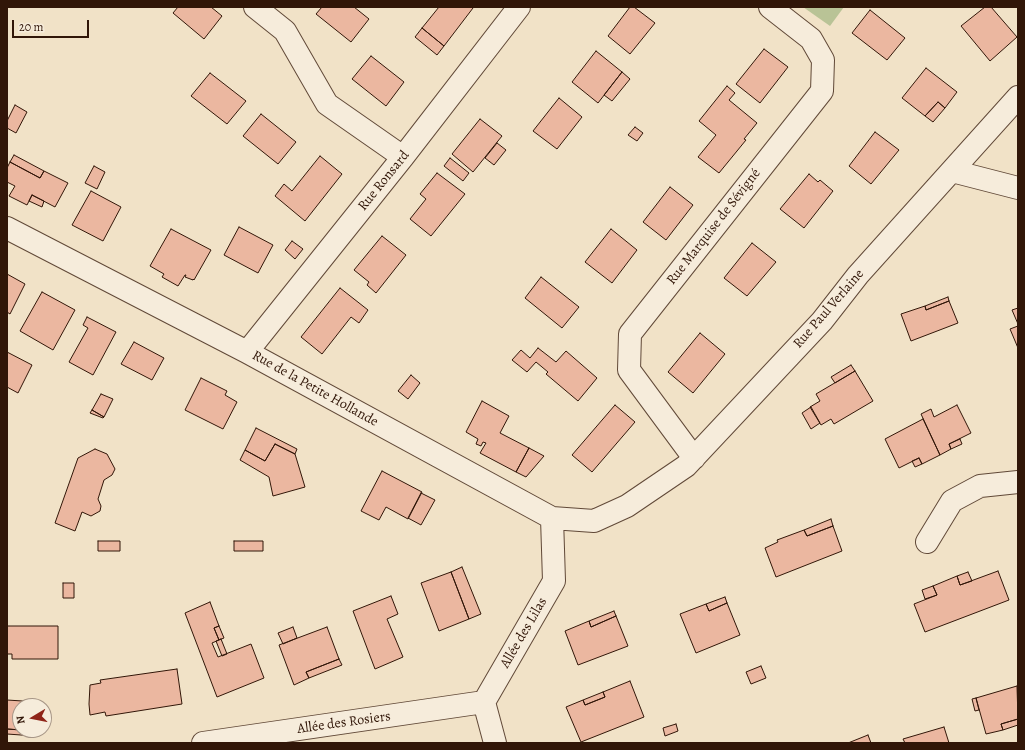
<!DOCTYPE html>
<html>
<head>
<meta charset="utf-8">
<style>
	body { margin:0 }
	#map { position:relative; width:1025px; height:750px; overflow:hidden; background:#f1e2c7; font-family:Alegreya,serif }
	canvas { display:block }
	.frame { position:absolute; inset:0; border:8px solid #311608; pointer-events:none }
	.north { position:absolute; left:12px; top:698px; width:40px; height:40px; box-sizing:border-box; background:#f6ecdb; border:1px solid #a79687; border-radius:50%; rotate:260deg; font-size:11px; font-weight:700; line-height:16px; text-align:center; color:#311608 }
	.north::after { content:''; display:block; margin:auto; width:14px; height:18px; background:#8f2418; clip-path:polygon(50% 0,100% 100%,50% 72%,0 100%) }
	.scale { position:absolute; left:12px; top:20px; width:77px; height:18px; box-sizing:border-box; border:2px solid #311608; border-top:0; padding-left:5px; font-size:12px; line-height:14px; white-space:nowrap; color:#311608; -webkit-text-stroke:3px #f6ecdb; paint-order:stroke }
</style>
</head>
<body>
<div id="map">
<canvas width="1025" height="750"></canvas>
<div class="frame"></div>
<div class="north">N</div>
<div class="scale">20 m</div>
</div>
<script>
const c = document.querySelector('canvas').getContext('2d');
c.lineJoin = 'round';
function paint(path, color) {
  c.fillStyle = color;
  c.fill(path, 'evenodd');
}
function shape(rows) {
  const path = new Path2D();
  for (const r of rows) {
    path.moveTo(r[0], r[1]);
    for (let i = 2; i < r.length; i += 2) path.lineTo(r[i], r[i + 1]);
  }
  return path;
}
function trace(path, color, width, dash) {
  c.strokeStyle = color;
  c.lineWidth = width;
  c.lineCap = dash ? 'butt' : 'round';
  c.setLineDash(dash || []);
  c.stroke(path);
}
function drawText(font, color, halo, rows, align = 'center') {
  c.font = font + ' Alegreya,serif';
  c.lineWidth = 3;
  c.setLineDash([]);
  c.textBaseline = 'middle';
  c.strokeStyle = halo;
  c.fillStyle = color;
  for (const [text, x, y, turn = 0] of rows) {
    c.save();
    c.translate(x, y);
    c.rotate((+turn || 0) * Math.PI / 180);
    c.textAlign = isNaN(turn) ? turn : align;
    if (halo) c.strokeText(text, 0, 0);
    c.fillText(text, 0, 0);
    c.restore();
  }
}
paint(shape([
	[803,7,844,7,830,26]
]), '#b9c396');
const building = shape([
	[178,7,211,7,222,16,204,39,173,13,178,7],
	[322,7,354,7,369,19,351,42,316,14,322,7],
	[439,7,472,7,473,8,444,46,422,28,439,7],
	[630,7,634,7,655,23,630,54,608,36,630,7],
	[985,7,991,7,1017,37,990,61,961,26,985,7],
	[870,10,905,38,887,60,852,33,870,10],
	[422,28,444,46,437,55,415,37,422,28],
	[764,49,788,67,760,103,736,84,764,49],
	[596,51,622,72,598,103,572,82,596,51],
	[371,56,404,82,386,106,352,79,371,56],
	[926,68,957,92,945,108,938,102,925,116,902,98,926,68],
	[622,72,630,79,612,101,604,95,622,72],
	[210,73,246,101,227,124,191,96,210,73],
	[727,86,735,93,729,100,757,123,744,139,746,140,719,173,698,157,716,135,699,121,727,86],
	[559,98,582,117,557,149,533,131,559,98],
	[938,102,945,108,933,122,925,116,938,102],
	[15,105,27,112,16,133,7,128,7,121,15,105],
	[261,114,296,142,278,164,243,136,261,114],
	[480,119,502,136,473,172,452,154,480,119],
	[635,127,643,133,637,141,628,135,635,127],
	[875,132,899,150,871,184,849,166,875,132],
	[497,143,506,150,494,165,485,158,497,143],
	[14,155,44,171,40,178,10,162,14,155],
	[320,156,342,174,305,221,275,196,284,184,292,191,320,156],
	[450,158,469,173,463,181,444,166,450,158],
	[10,162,40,178,44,171,68,183,55,207,32,195,27,205,9,196,15,186,7,182,7,168,10,162],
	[94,166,105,172,97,189,85,183,94,166],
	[437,173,465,194,431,236,410,219,426,199,420,194,437,173],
	[809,174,818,182,820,180,833,191,804,228,780,209,809,174],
	[670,187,693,205,666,240,643,222,670,187],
	[91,191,121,207,103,241,72,225,91,191],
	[32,195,44,201,42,207,29,201,32,195],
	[239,227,273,245,258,273,224,255,239,227],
	[171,229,211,250,194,280,193,279,193,280,185,277,186,275,185,275,178,286,162,277,164,274,150,266,171,229],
	[611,229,637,250,612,283,585,262,611,229],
	[382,236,406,255,376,293,367,285,369,282,354,270,382,236],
	[292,241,303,249,295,259,285,250,292,241],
	[752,243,776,262,747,296,724,278,752,243],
	[7,274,25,284,10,314,7,312,7,274],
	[541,277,579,307,562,328,525,298,541,277],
	[340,288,368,310,359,323,351,317,322,354,301,337,340,288],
	[42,292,75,310,53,350,20,331,42,292],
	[948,297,949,301,926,310,925,306,948,297],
	[949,301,958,323,911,341,901,314,925,306,926,310,949,301],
	[1018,308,1018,324,1012,310,1018,308],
	[87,317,116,332,93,375,69,362,88,328,83,325,87,317],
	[1018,326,1018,348,1010,329,1018,326],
	[700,333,725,354,693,393,668,372,700,333],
	[134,342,164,358,152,380,121,364,134,342],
	[538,348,556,362,566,351,597,378,578,401,546,374,548,372,536,362,527,372,512,360,521,350,530,358,538,348],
	[7,352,32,365,18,393,7,387,7,352],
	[851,365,855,371,835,383,831,377,851,365],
	[855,371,873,401,834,424,831,419,821,425,810,407,820,401,816,394,855,371],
	[411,375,420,383,408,399,398,391,411,375],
	[201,378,227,391,225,395,237,402,223,429,185,410,201,378],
	[101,394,113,399,104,417,92,410,101,394],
	[482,401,509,416,500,433,529,448,516,472,480,453,486,443,483,442,481,446,476,444,478,439,466,432,482,401],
	[615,405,635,422,592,472,572,455,615,405],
	[957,405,971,433,949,444,951,449,940,455,921,414,931,409,934,417,957,405],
	[811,407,820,423,811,429,802,413,811,407],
	[92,410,104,417,103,418,90,413,92,410],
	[923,419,940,455,922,464,919,458,899,468,885,439,923,419],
	[256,428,297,449,295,454,275,444,265,461,245,450,256,428],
	[960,439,962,444,951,449,949,444,960,439],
	[275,444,295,454,305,487,273,496,269,477,240,460,245,450,265,461,275,444],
	[529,448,544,456,526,477,516,472,529,448],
	[95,449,107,454,115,469,112,475,104,480,98,499,101,506,100,511,91,516,82,512,75,531,55,523,78,458,95,449],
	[919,458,922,464,915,467,912,461,919,458],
	[382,471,422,492,408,519,386,507,379,520,361,511,382,471],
	[421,493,435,500,421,525,408,518,421,493],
	[831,519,833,526,807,536,804,530,831,519],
	[833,526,842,551,776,577,765,548,778,542,777,540,804,530,807,536,833,526],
	[98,541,120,541,120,551,98,551,98,541],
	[234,541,263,541,263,551,234,551,234,541],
	[462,567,481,614,469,619,451,572,462,567],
	[998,571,1009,600,925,632,914,604,937,595,933,586,957,576,960,585,998,571],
	[451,572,469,619,439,631,421,583,451,572],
	[968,572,972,581,960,585,957,576,968,572],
	[63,583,74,583,74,598,63,598,63,583],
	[933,586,937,595,925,599,922,590,933,586],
	[391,596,398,614,387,619,403,657,375,669,353,611,391,596],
	[725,597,727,603,709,611,706,604,725,597],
	[210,602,219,626,214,628,219,640,212,643,218,657,251,644,264,678,217,697,185,613,210,602],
	[727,603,740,635,696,653,680,614,706,604,709,611,727,603],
	[614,611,616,616,591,627,589,621,614,611],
	[616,616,628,646,578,665,565,631,589,621,591,627,616,616],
	[7,626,58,626,58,659,12,659,12,654,7,654,7,626],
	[219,626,224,638,219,640,214,628,219,626],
	[293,627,297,638,283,644,278,633,293,627],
	[327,627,339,659,306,672,309,678,294,685,279,645,327,627],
	[221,639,227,654,222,656,216,641,221,639],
	[339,659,342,665,309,678,306,672,339,659],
	[761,666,766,678,751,684,746,672,761,666],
	[177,669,182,704,106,716,105,712,90,715,89,704,90,685,101,683,100,680,177,669],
	[630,681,644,717,581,742,566,707,583,700,585,705,605,697,603,692,630,681],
	[1017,686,1018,719,1001,724,1003,730,986,734,976,698,1017,686],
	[603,692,605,697,585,705,583,700,603,692],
	[976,698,979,710,975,711,972,699,976,698],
	[7,700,38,702,38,706,20,706,20,730,36,730,36,731,7,729,7,700],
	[1018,719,1018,725,1003,730,1001,724,1018,719],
	[676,724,678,731,665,736,663,728,676,724],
	[944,727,949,743,905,743,903,739,944,727],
	[7,729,36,731,35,736,7,734,7,729],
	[868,735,871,743,848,743,868,735]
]);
paint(building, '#ebb7a0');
trace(building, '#311608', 1);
const minor = shape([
	[255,7,285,31,327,104,403,157],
	[952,171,1018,188],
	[7,228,247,352,552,518,594,521,627,506,686,466,822,321,858,275,1018,97],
	[247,352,403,157,519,7],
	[694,458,629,370,630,334,822,91,823,60,811,39,770,7],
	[927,542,952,501,980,486,1018,482],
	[203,743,484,702],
	[495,743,484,702,554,581,552,518]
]);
trace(minor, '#614938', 24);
trace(minor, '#f6ecdb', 22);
drawText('14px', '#311608', '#f6ecdb', [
	["Rue Ronsard",384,181,-51],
	["Rue Marquise de Sévigné",714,227,-52],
	["Rue Paul Verlaine",829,309,-49],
	["Rue de la Petite Hollande",315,389,29],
	["Allée des Lilas",524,633,-60],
	["Allée des Rosiers",344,723,-8]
]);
</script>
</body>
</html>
